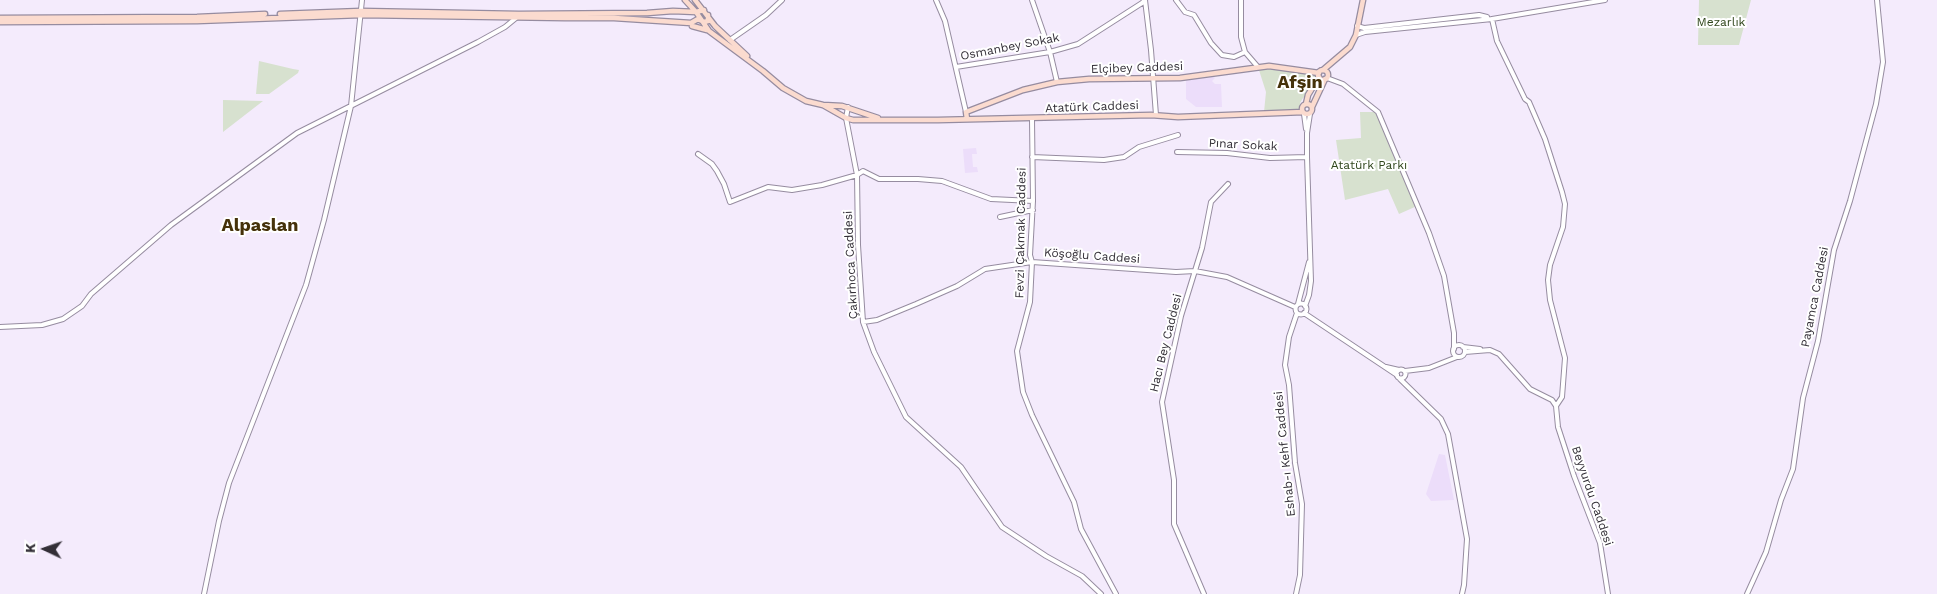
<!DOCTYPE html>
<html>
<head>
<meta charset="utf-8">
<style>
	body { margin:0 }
	#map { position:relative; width:1937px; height:594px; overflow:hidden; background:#f4ebfc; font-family:"Work Sans",sans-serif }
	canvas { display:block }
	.north { position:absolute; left:20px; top:524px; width:50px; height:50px; -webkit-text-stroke:4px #fff; paint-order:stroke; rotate:273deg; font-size:14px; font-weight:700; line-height:20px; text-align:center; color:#332f37 }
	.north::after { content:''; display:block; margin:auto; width:18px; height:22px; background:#332f37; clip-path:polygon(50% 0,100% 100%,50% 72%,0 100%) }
</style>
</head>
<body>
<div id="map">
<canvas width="1937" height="594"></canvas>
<div class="north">K</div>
</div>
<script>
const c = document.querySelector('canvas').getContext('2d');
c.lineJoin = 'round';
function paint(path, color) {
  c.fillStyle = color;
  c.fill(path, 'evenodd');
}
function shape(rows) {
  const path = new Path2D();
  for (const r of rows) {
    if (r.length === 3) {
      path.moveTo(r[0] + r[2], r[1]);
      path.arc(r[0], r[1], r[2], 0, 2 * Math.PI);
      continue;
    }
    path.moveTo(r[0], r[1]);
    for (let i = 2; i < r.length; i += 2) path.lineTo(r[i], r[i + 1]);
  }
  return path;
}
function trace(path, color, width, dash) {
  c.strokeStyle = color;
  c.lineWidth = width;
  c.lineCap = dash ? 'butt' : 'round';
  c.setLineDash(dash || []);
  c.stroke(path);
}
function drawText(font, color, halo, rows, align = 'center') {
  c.font = font + ' "Work Sans",sans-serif';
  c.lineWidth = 4;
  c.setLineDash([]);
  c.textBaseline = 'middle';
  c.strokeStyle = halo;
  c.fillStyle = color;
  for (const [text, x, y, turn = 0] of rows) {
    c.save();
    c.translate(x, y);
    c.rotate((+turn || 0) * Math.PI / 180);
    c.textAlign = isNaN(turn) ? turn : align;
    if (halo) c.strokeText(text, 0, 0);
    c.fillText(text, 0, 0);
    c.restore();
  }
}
paint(shape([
	[1211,75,1215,78,1212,81,1215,84,1221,84,1222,107,1196,107,1186,99,1186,80,1191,77],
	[976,148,977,154,972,154,973,167,977,167,978,172,965,173,963,149],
	[1439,454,1445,455,1454,500,1431,501,1426,494]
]), '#ecddfa');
paint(shape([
	[1699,0,1751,0,1739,45,1698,45],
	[259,61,293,69,299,70,298,73,269,94,256,94],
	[1258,67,1319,73,1318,76,1308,95,1303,98,1300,103,1300,109,1264,112,1266,92],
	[223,100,263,101,223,132],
	[1360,112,1378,112,1417,206,1399,214,1388,189,1345,200,1336,140,1361,138]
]), '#d7e1cf');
const tertiary = shape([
	[936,0,945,21,966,112],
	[1032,0,1050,52,1057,82],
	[1145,0,1151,50,1156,115],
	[1176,0,1185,12,1194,15,1211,43,1222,55,1234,57,1245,52],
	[1241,0,1241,37,1245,52,1258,67],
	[1492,19,1497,41,1525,99,1529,102,1545,139,1562,192,1565,204,1563,227,1550,265,1548,280,1550,300,1565,358,1562,397,1556,406],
	[1357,26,1364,28,1479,15,1487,17],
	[1356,35,1365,32,1492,19,1605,0],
	[730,40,766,15,782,0],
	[956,67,1050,52,1078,44,1142,3,1145,0],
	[1327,78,1343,84,1378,112,1429,233,1444,276,1454,333,1454,349],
	[848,107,846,118,857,175,858,245,863,322,874,352,906,417,961,467,1002,527,1046,556,1082,576,1101,594],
	[1304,114,1306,129],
	[1032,119,1033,201,1030,255,1032,262,1030,302,1017,351,1023,392,1032,415,1074,502,1081,529,1116,594],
	[1177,152,1227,153,1270,158,1307,157],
	[698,154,712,164,717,171,724,184,730,202,768,187,792,190,822,185,857,175,863,171,879,179,918,179,942,181,991,199,1033,201],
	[1032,157,1104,160,1124,157,1139,147,1178,135],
	[1000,217,1033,210],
	[1301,309,5.5],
	[1298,304,1309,262],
	[1305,306,1309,295,1311,281,1307,157,1307,133,1310,114],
	[1304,313,1397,375],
	[863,322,877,320,916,304,957,286,985,269,1032,262,1176,272,1195,271,1227,277,1295,307],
	[0,327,42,325,63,319,82,306,91,294,171,225,297,133,478,42,505,27,516,18],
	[1459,351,6],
	[1463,347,1480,349],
	[1465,352,1490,350,1499,354,1530,389,1552,400,1556,406],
	[1386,367,1399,370],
	[1401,374,4.5],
	[1405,371,1429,368,1457,357],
	[1400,379,1441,419,1448,434,1467,539,1464,585,1462,594],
	[1556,406,1558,427,1574,476,1600,543,1608,594],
	[204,594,219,521,229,483,306,285,324,220,351,106,362,0],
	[1204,594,1174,524,1174,480,1162,402,1181,316,1202,248,1211,202,1228,184],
	[1296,594,1300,575,1302,504,1295,463,1289,385,1285,365,1289,337,1297,313],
	[1747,594,1766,552,1781,500,1793,469,1803,398,1818,341,1834,250,1850,201,1876,104,1883,62,1877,0]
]);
const secondary = shape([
	[685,0,696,12,709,31,763,71,783,88,806,101,823,105,842,106,878,118],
	[695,0,715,26,747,56],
	[280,14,361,11,519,14,647,13,673,11,696,12,704,10],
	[0,18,197,17,265,14],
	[0,22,197,21,361,15,565,18,614,18,691,23,698,19,704,22,708,21,708,15],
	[692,26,707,30],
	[1323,70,1350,47,1356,35,1363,0],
	[1323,75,5],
	[1307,109,5],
	[1306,104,1308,95,1319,77],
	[823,105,846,118,853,120,938,120,1151,115,1178,117,1303,112],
	[1312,107,1325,79],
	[967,119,966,112,1023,90,1057,82,1089,79,1180,78,1269,66,1319,73]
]);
trace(tertiary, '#968ca0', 6);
trace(secondary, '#968ca0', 7);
trace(tertiary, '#fff', 4);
trace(secondary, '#fbdbcf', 4.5);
drawText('12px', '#31471d', '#fff', [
	["Mezarlık",1721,22],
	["Atatürk Parkı",1369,165]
]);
drawText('12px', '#332f37', '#fff', [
	["Osmanbey Sokak",1010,47,-11],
	["Elçibey Caddesi",1137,68,-2],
	["Atatürk Caddesi",1092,107,-2],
	["Pınar Sokak",1243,145,3],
	["Fevzi Çakmak Caddesi",1021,233,-89],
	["Köşoğlu Caddesi",1092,256,4],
	["Çakırhoca Caddesi",851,265,-93],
	["Payamca Caddesi",1815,297,-79],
	["Hacı Bey Caddesi",1166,343,-76],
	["Eshab-ı Kehf Caddesi",1285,454,-96],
	["Beyyurdu Caddesi",1592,496,71]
]);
drawText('bold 18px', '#45320a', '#fff', [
	["Afşin",1300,83],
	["Alpaslan",260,226]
]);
</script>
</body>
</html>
